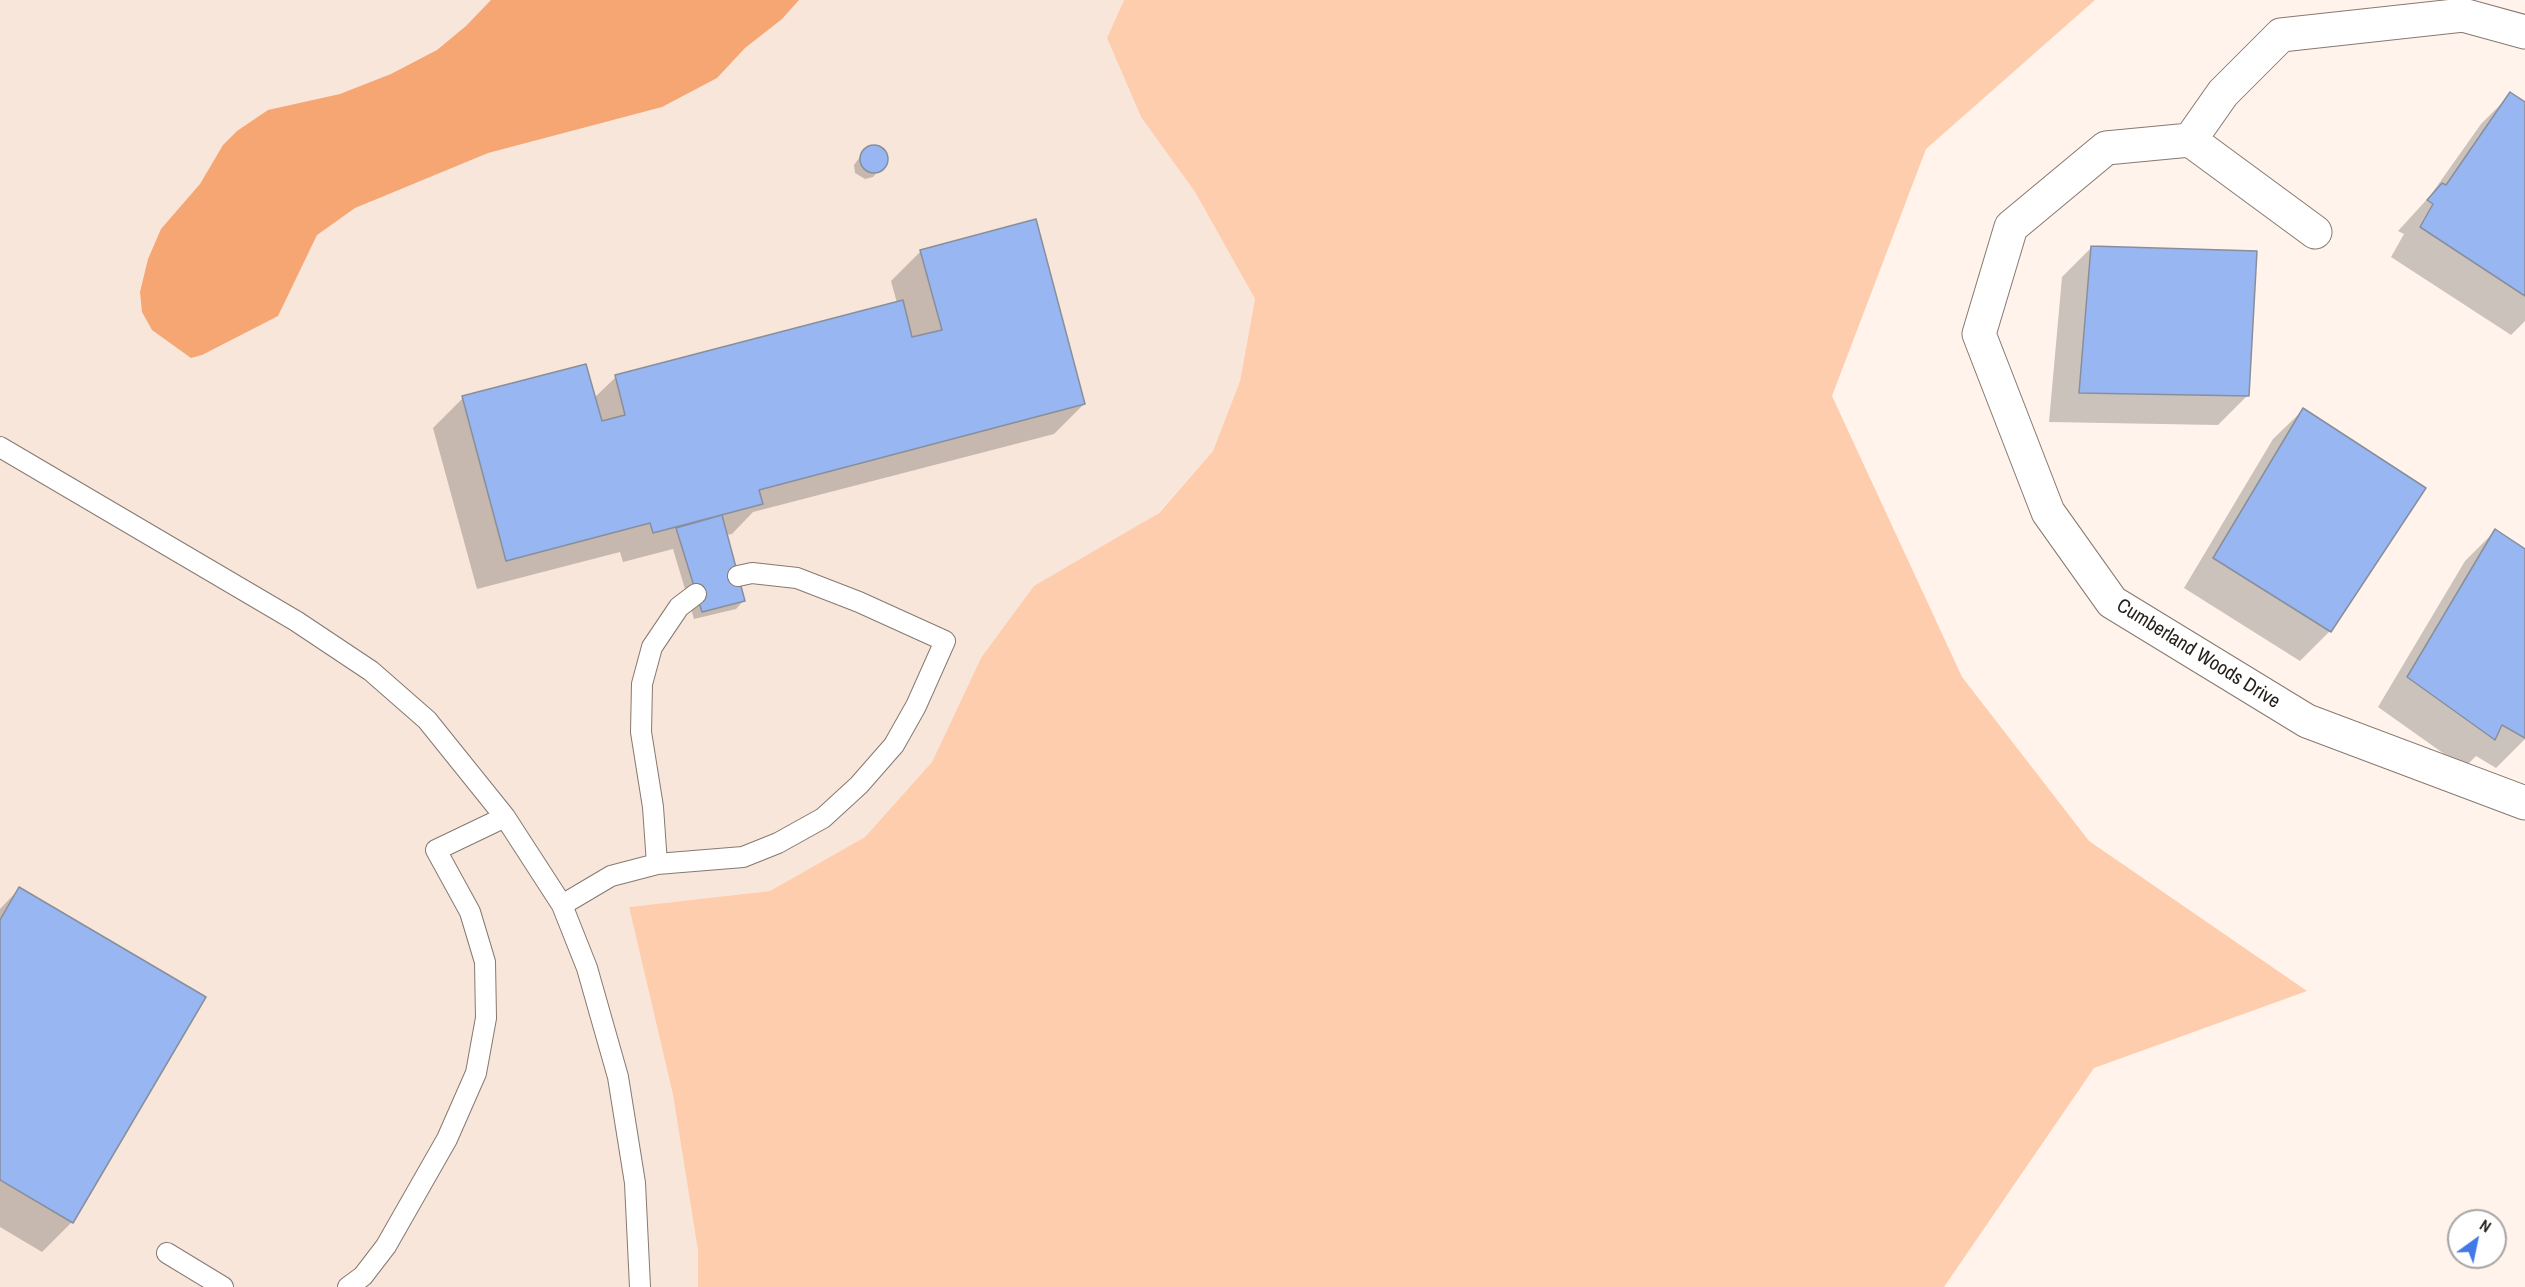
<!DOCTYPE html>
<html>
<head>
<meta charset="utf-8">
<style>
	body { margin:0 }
	#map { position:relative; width:2525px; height:1287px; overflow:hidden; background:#fff3eb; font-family:"Archivo Narrow",sans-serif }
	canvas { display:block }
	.north { position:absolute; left:2447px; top:1209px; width:60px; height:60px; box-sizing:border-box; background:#fff; border:2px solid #a7a5a3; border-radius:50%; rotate:33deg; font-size:16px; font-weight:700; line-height:24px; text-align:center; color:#231e1a }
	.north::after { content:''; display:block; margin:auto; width:21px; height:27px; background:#4278e8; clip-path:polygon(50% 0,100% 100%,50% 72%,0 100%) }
</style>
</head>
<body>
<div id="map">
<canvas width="2525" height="1287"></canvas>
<div class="north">N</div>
</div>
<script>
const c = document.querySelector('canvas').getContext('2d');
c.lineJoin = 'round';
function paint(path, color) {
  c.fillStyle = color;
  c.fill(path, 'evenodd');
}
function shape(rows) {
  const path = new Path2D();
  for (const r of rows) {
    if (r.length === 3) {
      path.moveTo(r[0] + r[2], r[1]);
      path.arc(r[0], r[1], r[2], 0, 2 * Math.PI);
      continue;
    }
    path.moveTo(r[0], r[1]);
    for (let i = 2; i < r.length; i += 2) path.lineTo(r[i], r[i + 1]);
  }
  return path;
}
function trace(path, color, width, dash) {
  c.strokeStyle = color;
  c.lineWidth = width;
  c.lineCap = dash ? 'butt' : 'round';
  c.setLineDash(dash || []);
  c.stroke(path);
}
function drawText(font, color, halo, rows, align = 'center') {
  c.font = font + ' "Archivo Narrow",sans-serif';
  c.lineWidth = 4.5;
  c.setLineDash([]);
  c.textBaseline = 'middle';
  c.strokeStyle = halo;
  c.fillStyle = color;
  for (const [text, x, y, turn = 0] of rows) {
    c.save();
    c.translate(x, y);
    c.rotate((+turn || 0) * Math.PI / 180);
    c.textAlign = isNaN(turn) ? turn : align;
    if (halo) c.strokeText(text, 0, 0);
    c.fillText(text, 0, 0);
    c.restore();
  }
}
paint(shape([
	[0,0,1124,0,1107,38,1141,117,1195,192,1255,299,1240,381,1213,451,1158,513,1102,548,981,658,932,762,865,837,770,891,629,907,673,1095,698,1251,698,1287,0,1287]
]), '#f8e6da');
paint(shape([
	[1124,0,2095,0,1926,149,1832,396,1962,677,2089,841,2307,991,2094,1068,1944,1287,698,1287,698,1251,673,1095,629,907,770,891,865,837,932,762,981,658,1034,586,1159,513,1213,451,1240,381,1255,299,1195,192,1141,117,1107,38]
]), '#fecdad');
paint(shape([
	[491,0,799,0,782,19,745,48,717,78,662,107,488,153,355,208,317,235,278,316,202,355,191,358,152,330,142,312,140,292,148,259,161,229,200,184,223,145,237,131,268,110,340,94,391,74,437,50,466,26]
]), '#f5a672');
paint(shape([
	[2511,94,2525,104,2525,321,2511,335,2391,257,2404,234,2398,231,2430,196,2481,124],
	[877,147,884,151,886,162,873,177,865,179,855,173,854,165,865,150],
	[2092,247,2248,395,2218,425,2049,422,2062,277],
	[921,251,1084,404,1054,434,753,512,732,534,726,535,743,601,736,609,694,619,673,549,623,562,620,552,477,589,433,428,463,398,594,398,616,377,897,303,891,281],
	[2303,410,2330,631,2300,661,2184,588,2273,439],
	[2495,531,2525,551,2525,739,2496,768,2476,756,2464,768,2378,707,2465,561],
	[19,889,72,1222,42,1252,0,1227,0,909]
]), '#0003');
const building = shape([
	[2510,92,2525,102,2525,296,2420,227,2433,204,2427,200,2442,183,2446,185,2510,92],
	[874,159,14],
	[1036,219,1085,404,759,490,763,504,653,533,650,523,506,561,462,396,586,364,602,421,625,415,615,375,903,300,912,337,942,330,920,250,1036,219],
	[2091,246,2257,251,2249,396,2079,393,2091,246],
	[2303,408,2426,488,2331,632,2213,558,2303,408],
	[722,515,745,601,702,612,676,528,722,515],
	[2495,529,2525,549,2525,738,2502,725,2495,740,2407,677,2495,529],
	[19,887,206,997,73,1223,0,1180,0,920,19,887]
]);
paint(building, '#97b6f2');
trace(building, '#888f9c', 1.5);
const lane = shape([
	[0,447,296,621,371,671,427,720,505,817,562,905,587,968,618,1077,635,1183,640,1287],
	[657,864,653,807,641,732,642,684,652,647,679,607,696,594],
	[562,905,611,876,657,864,743,857,778,843,823,818,859,785,894,745,916,706,945,641,859,602,797,578,752,573,738,576],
	[167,1253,223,1287],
	[348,1287,363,1276,386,1246,447,1139,476,1073,486,1018,485,962,470,912,436,850,505,817]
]);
const street = shape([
	[2190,140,2223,93,2281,35,2463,15,2525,32],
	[2315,232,2190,140,2106,148,2011,227,1979,334,2048,512,2112,602,2307,721,2525,803]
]);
trace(lane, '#867970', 22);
trace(street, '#867970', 35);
trace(lane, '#fff', 20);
trace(street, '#fff', 33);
drawText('20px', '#231e1a', '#fff', [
	["Cumberland Woods Drive",2198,654,32]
]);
</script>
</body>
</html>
